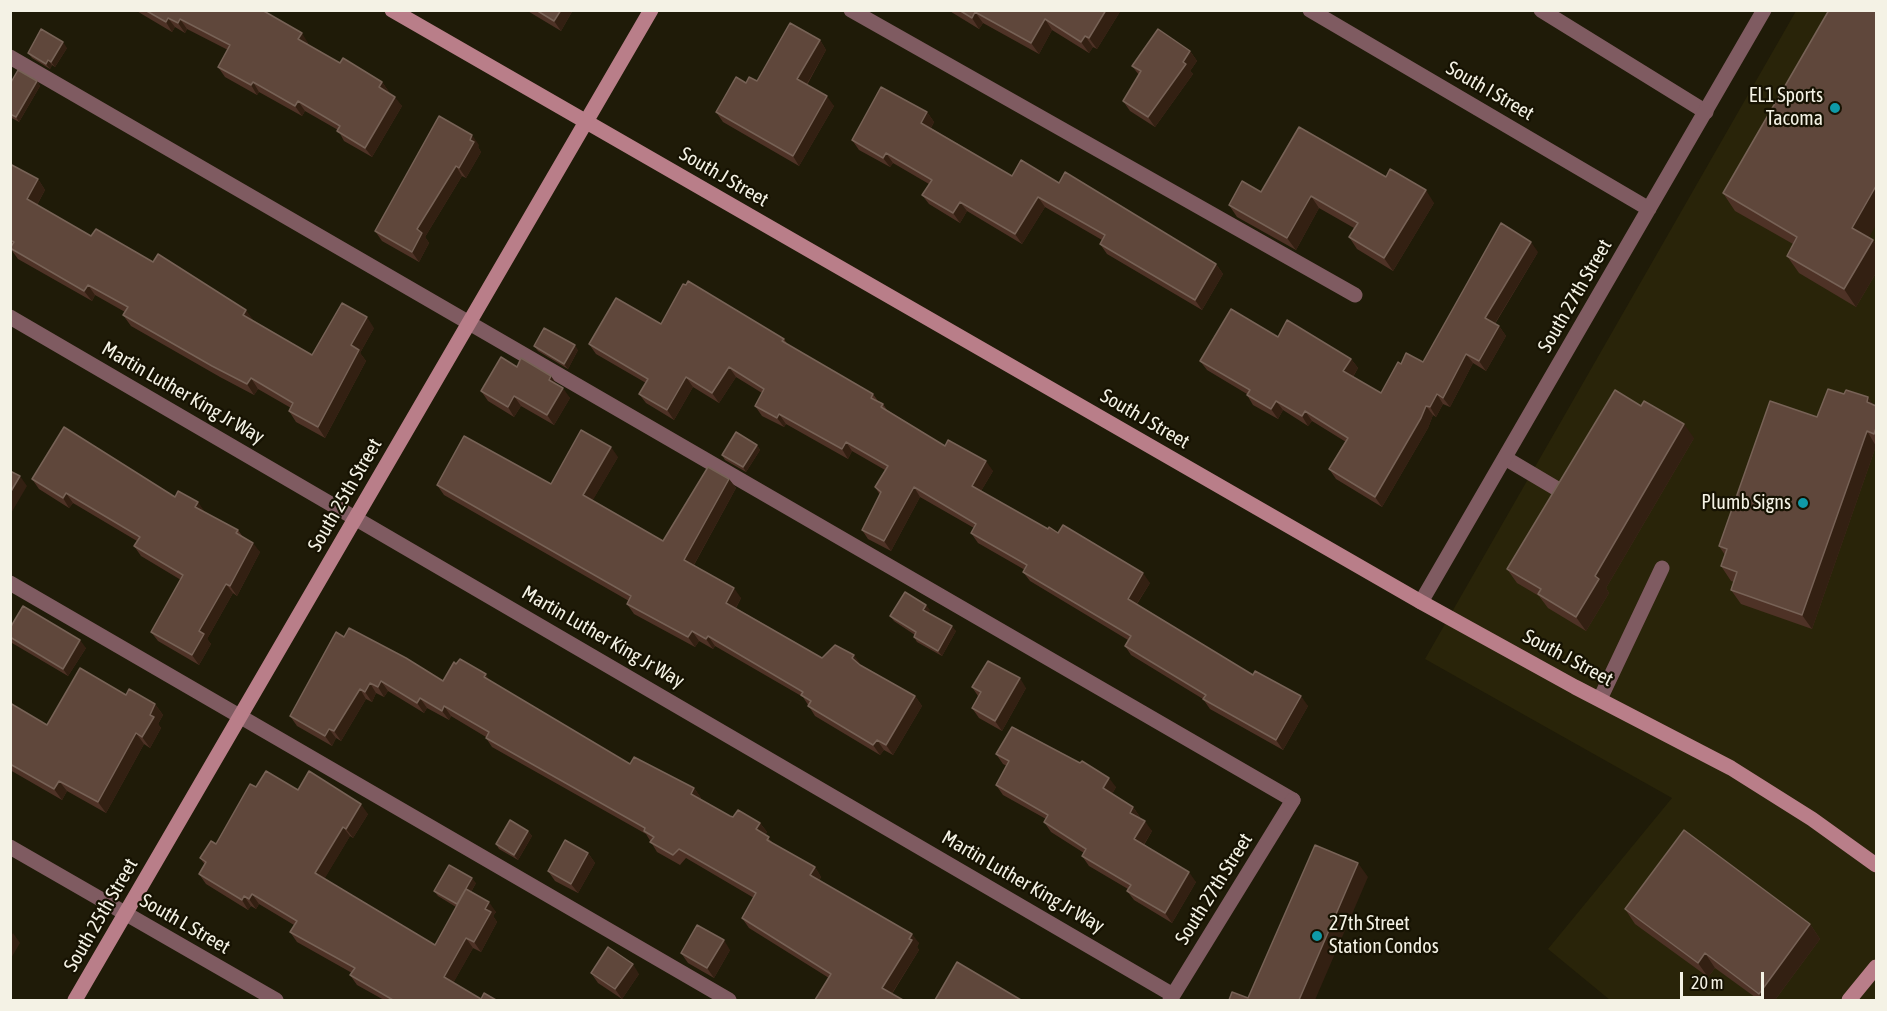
<!DOCTYPE html>
<html>
<head>
<meta charset="utf-8">
<style>
	body { margin:0 }
	#map { position:relative; width:1887px; height:1011px; overflow:hidden; background:#1f1b08; font-family:"Asap Condensed",sans-serif }
	canvas { display:block }
	.frame { position:absolute; inset:0; border:12px solid #f4f2e5; pointer-events:none }
	.scale { position:absolute; left:1680px; top:972px; width:84px; height:27px; box-sizing:border-box; border:3px solid #f4f2e5; border-top:0; padding-left:8px; font-size:18px; line-height:21px; white-space:nowrap; color:#f4f2e5; -webkit-text-stroke:4px #161202; paint-order:stroke }
</style>
</head>
<body>
<div id="map">
<canvas width="1887" height="1011"></canvas>
<div class="frame"></div>
<div class="scale">20 m</div>
</div>
<script>
const c = document.querySelector('canvas').getContext('2d');
c.lineJoin = 'round';
function paint(path, color) {
  c.fillStyle = color;
  c.fill(path, 'evenodd');
}
function shape(rows) {
  const path = new Path2D();
  for (const r of rows) {
    path.moveTo(r[0], r[1]);
    for (let i = 2; i < r.length; i += 2) path.lineTo(r[i], r[i + 1]);
  }
  return path;
}
function trace(path, color, width, dash) {
  c.strokeStyle = color;
  c.lineWidth = width;
  c.lineCap = dash ? 'butt' : 'round';
  c.setLineDash(dash || []);
  c.stroke(path);
}
function drawText(font, color, halo, rows, align = 'center') {
  c.font = font + ' "Asap Condensed",sans-serif';
  c.lineWidth = 4.5;
  c.setLineDash([]);
  c.textBaseline = 'middle';
  c.strokeStyle = halo;
  c.fillStyle = color;
  for (const [text, x, y, turn = 0] of rows) {
    c.save();
    c.translate(x, y);
    c.rotate((+turn || 0) * Math.PI / 180);
    c.textAlign = isNaN(turn) ? turn : align;
    if (halo) c.strokeText(text, 0, 0);
    c.fillText(text, 0, 0);
    c.restore();
  }
}
paint(shape([
	[1796,11,1876,11,1876,1000,1610,1000,1548,949,1672,798,1425,659]
]), '#292409');
trace(shape([
	[851,10,1355,295],
	[1541,10,1706,112],
	[10,57,1293,800],
	[1505,458,1559,490],
	[10,583,729,1000],
	[1600,699,1662,568]
]), '#7f5b61', 15);
trace(shape([
	[1310,10,1649,209],
	[10,317,1173,995],
	[1421,602,1764,10],
	[10,847,276,1000],
	[1170,1000,1293,800]
]), '#7f5b61', 15);
trace(shape([
	[392,10,1421,602,1575,687,1731,768,1812,819,1876,865],
	[75,1000,651,10],
	[1849,1000,1876,967]
]), '#b97e89', 15);
paint(shape([
	[135,10,262,10,308,43,308,45,340,63,382,82,389,92,388,93,402,106,372,157,344,141,338,130,305,111,302,116,259,92,257,95,225,77,218,67,228,50,187,29,185,33,175,27,172,32],
	[526,10,573,10,561,31],
	[948,10,1121,10,1097,49,1093,47,1089,53,1052,30,1039,54,983,23,979,29],
	[820,40,826,50,807,85,834,106,799,166,723,122,716,112,746,83,757,81],
	[67,48,55,67,52,65,50,69,32,58,28,53],
	[1190,51,1197,61,1190,71,1193,74,1155,127,1130,111,1123,101,1139,75,1132,66],
	[37,81,40,86,19,122,10,117,10,84],
	[927,112,934,122,931,128,1012,176,1059,183,1216,264,1223,274,1202,310,1107,254,1100,244,1102,240,1045,207,1022,244,967,211,960,223,929,204,922,195,929,184,893,163,890,167,859,150,852,140],
	[479,145,478,147,481,152,466,178,462,176,425,237,429,243,419,262,382,241,375,231],
	[10,164,38,179,45,190,37,205,91,236,253,321,312,355,374,328,360,353,366,361,325,438,296,422,289,411,291,408,258,389,254,395,220,377,131,326,123,315,125,312,95,295,92,301,18,259,10,248,11,247,10,246],
	[1386,177,1434,203,1393,271,1357,249,1349,237,1354,228,1319,208,1296,250,1237,217,1229,205,1261,192],
	[1723,193,1869,237,1873,240,1876,245,1876,273,1856,307,1799,273,1787,256,1793,244,1735,211],
	[1538,252,1495,324,1499,326,1506,336,1486,371,1473,363,1450,407,1443,404,1436,417,1433,415,1428,428,1382,507,1336,479,1329,469,1346,442,1312,421,1308,426,1283,410,1278,419,1253,405,1247,395,1247,394,1207,370,1200,361,1278,337,1351,359,1358,368,1353,377,1381,393,1401,364,1423,362],
	[661,324,784,339,788,345,873,394,878,401,883,404,887,410,945,446,993,471,981,491,1048,529,1150,583,1137,604,1253,675,1308,706,1283,750,1210,709,1203,699,1131,655,1125,646,1128,640,1030,581,1023,572,1025,570,978,543,971,533,974,528,920,497,891,551,868,539,862,530,880,495,875,487,885,470,852,451,848,459,786,424,784,427,762,416,755,406,762,393,736,377,719,403,693,387,674,420,646,403,639,394,646,383,596,354,589,344],
	[534,346,578,350,568,369,538,351],
	[517,367,558,386,570,398,554,425,521,406,514,417,488,401,481,391],
	[1844,394,1868,397,1873,405,1876,406,1876,446,1812,629,1741,604,1731,590,1734,582,1731,581,1721,566,1725,555,1719,546,1817,417],
	[1694,438,1606,588,1609,593,1586,631,1548,608,1539,596,1517,583,1507,569],
	[757,445,760,450,746,472,725,460,722,455],
	[618,457,592,501,663,541,729,479,736,488,694,565,741,598,736,608,822,658,861,665,915,696,922,706,893,755,884,750,880,755,815,716,803,697,715,646,713,649,699,641,695,647,634,614,627,604,629,601,444,495,437,485,551,484],
	[32,479,175,497,238,530,243,537,260,552,237,596,233,593,207,639,211,644,199,665,158,641,151,632,181,580,141,556,134,546,137,541,73,503,69,508,39,489],
	[930,610,928,613,956,631,942,656,917,642,914,637,915,635,894,621,890,616],
	[10,628,86,648,68,676,12,643,10,641],
	[344,637,443,681,491,682,630,764,694,788,701,798,700,799,730,816,760,823,767,832,765,835,773,843,815,867,821,877,819,881,919,943,917,947,919,950,892,994,829,978,749,928,742,918,754,898,686,858,680,865,657,852,646,834,492,747,486,738,486,737,451,716,449,720,427,708,424,713,388,691,384,697,376,693,372,702,366,699,341,741,336,738,332,746,297,726,290,716],
	[972,687,1026,688,1002,731,979,718,972,708,978,696],
	[126,695,155,704,163,715,158,724,161,728,150,748,144,744,106,813,67,791,62,800,10,770,10,703,47,725],
	[996,754,1116,787,1112,794,1133,807,1140,817,1139,818,1152,831,1144,845,1196,882,1172,923,1134,900,1127,891,1128,889,1089,866,1082,856,1084,853,1051,832,1044,822,1046,819,1003,795,996,785,1007,766,1003,764],
	[256,787,298,790,368,814,353,838,350,836,324,879,435,945,456,907,438,896,434,891,476,883,471,892,496,912,493,916,497,922,481,952,473,948,453,983,481,999,496,1000,384,1000,357,985,350,975,352,973,297,942,290,932,294,925,259,904,256,909,251,906,248,910,206,884,199,874,205,865,200,858,216,844],
	[528,831,532,836,518,860,499,849,496,844],
	[588,853,595,863,578,893,555,881,548,871],
	[1625,909,1810,924,1820,939,1775,1000,1759,1000,1715,968,1708,977,1635,924],
	[730,950,714,978,688,963,681,953],
	[591,973,639,974,622,999,598,983]
]), '#4e3226');
paint(shape([
	[561,10,573,10,561,31,554,21],
	[1106,10,1121,10,1097,49,1089,38],
	[975,12,983,23,979,29,972,18],
	[168,18,175,27,172,32,166,22],
	[180,19,187,29,185,33,178,23],
	[1045,19,1052,30,1039,54,1031,43],
	[302,33,308,43,305,49,298,39],
	[1085,36,1093,47,1089,53,1081,42],
	[820,40,826,50,804,89,797,79],
	[63,42,67,48,55,67,51,62],
	[1190,51,1197,61,1190,71,1193,74,1155,127,1148,117],
	[48,60,52,65,50,69,46,64],
	[37,81,40,86,19,122,16,117],
	[253,82,259,92,257,95,251,85],
	[382,82,389,92,386,97,379,87],
	[827,96,834,106,799,166,793,156],
	[395,97,402,106,372,157,365,148],
	[298,101,305,111,302,116,295,106],
	[927,112,934,122,928,133,921,123],
	[472,135,479,145,478,147,481,152,466,178,459,168],
	[886,153,893,163,890,167,883,158],
	[456,166,462,176,425,237,429,243,419,262,412,252,417,229],
	[38,179,45,190,34,210,27,199],
	[1876,186,1876,225,1865,245,1852,228],
	[1426,190,1434,203,1393,271,1384,258],
	[1311,196,1319,208,1296,250,1287,238],
	[1038,197,1045,207,1022,244,1015,234],
	[960,202,967,211,960,223,953,213],
	[1873,240,1876,245,1876,273,1856,307,1844,289],
	[1531,242,1538,252,1492,328,1485,318],
	[1216,264,1223,274,1202,310,1195,300],
	[88,285,95,295,92,301,84,291],
	[246,310,254,321,243,315],
	[367,317,374,328,360,353,366,361,325,438,318,427,351,345],
	[1499,326,1506,336,1486,371,1479,361],
	[575,345,578,350,568,369,564,364],
	[1466,354,1473,363,1450,407,1443,398],
	[1351,359,1358,368,1350,381,1343,371],
	[729,367,736,377,719,403,712,393],
	[551,376,558,386,549,380],
	[686,377,693,387,674,420,667,410],
	[251,378,258,389,254,395,247,384],
	[563,388,570,398,554,425,547,415],
	[1437,394,1443,404,1436,417,1430,407],
	[514,396,521,406,514,417,508,407],
	[1868,397,1876,409,1867,402],
	[1276,401,1283,410,1278,419,1271,409],
	[1426,406,1433,415,1428,428,1382,507,1375,497],
	[1305,411,1312,421,1308,426,1302,416],
	[779,414,786,424,784,427,777,418],
	[1684,424,1694,438,1606,588,1609,593,1586,631,1576,617,1595,576],
	[1867,431,1876,446,1812,629,1802,615],
	[846,442,852,451,848,459,842,449],
	[757,445,760,450,746,472,743,467],
	[611,447,618,457,590,505,583,495],
	[986,461,993,471,978,496,972,486],
	[20,476,27,486,10,515,10,493],
	[729,479,736,488,691,570,684,560],
	[914,487,920,497,891,551,884,541],
	[66,493,73,503,69,508,63,498],
	[198,502,205,512,195,507],
	[253,543,260,552,237,596,230,586],
	[1143,573,1150,583,1134,608,1128,599],
	[226,584,233,593,207,639,211,644,199,665,192,655,199,631],
	[734,588,741,598,733,613,726,603],
	[926,605,930,610,927,615,923,610],
	[952,626,956,631,942,656,938,651],
	[692,631,699,641,695,647,688,637],
	[708,636,715,646,713,649,706,639],
	[80,640,86,648,68,676,63,669],
	[854,655,861,665,852,658],
	[486,674,492,684,484,677],
	[1020,678,1026,688,1002,731,995,721],
	[381,681,388,691,384,697,378,687],
	[370,683,376,693,372,702,365,692],
	[360,689,366,699,341,741,334,731],
	[915,696,922,706,893,755,886,745],
	[1301,696,1308,706,1283,750,1276,740],
	[420,698,427,708,424,713,417,703],
	[155,704,163,715,158,724,161,728,150,748,142,737,150,715],
	[444,706,451,716,449,720,442,711],
	[329,729,336,738,332,746,325,736],
	[136,733,144,744,106,813,98,802],
	[877,740,884,750,880,755,873,745],
	[1109,778,1116,787,1110,798,1103,788],
	[59,781,67,791,62,800,54,789],
	[694,788,701,798,697,804,691,794],
	[361,804,368,814,353,838,346,829],
	[1133,807,1140,817,1137,822,1130,813],
	[1145,821,1152,831,1141,849,1134,839],
	[760,823,767,832,762,839,756,829],
	[343,827,350,836,322,883,315,873],
	[528,831,532,836,518,860,514,855],
	[588,853,595,863,578,893,571,884],
	[1358,863,1368,877,1315,1000,1299,1000],
	[815,867,821,877,816,885,810,875],
	[1189,872,1196,882,1172,923,1165,913],
	[472,878,476,883,461,909,457,904],
	[252,894,259,904,256,909,249,899],
	[244,896,251,906,248,910,242,900],
	[489,902,496,912,493,916,497,922,481,952,474,942,485,909],
	[1810,924,1820,939,1775,1000,1763,1000,1759,994],
	[13,933,20,943,10,960,10,938],
	[912,934,919,943,917,947,919,950,889,998,882,988],
	[466,938,473,948,451,987,444,977],
	[724,940,730,950,714,978,707,968],
	[1705,953,1715,968,1708,977,1698,963],
	[633,964,639,974,622,999,615,989]
]), '#332012');
const building = shape([
	[145,10,262,10,302,33,298,39,340,63,343,58,382,82,379,87,395,97,365,148,337,131,340,126,298,101,295,106,253,82,251,85,218,67,230,45,180,19,178,23,168,18,166,22,145,10],
	[536,10,561,10,554,21,536,10],
	[959,10,1106,10,1089,38,1085,36,1081,42,1045,19,1031,43,975,12,972,18,959,10],
	[1829,10,1876,10,1876,186,1852,228,1873,240,1844,289,1787,256,1797,237,1723,193,1829,10],
	[790,23,820,40,797,79,827,96,793,156,716,112,736,77,746,83,749,77,757,81,790,23],
	[41,29,63,42,51,62,48,60,46,64,28,53,41,29],
	[1158,29,1190,51,1183,62,1186,64,1148,117,1123,101,1141,71,1132,66,1158,29],
	[18,70,37,81,16,117,10,114,10,84,18,70],
	[881,87,927,112,921,123,1012,176,1021,160,1059,183,1065,172,1216,264,1195,300,1100,244,1105,235,1038,197,1015,234,960,202,953,213,922,195,932,180,886,153,883,158,852,140,881,87],
	[439,116,472,135,470,140,474,142,459,168,456,166,417,229,422,233,412,252,375,231,439,116],
	[1299,127,1386,177,1390,169,1426,190,1384,258,1349,237,1358,223,1311,196,1287,238,1229,205,1242,181,1261,192,1299,127],
	[10,164,38,179,27,199,91,236,96,229,153,262,158,254,246,310,243,315,312,355,342,303,367,317,351,345,359,350,318,427,289,411,293,403,251,378,247,384,212,366,123,315,128,307,88,285,84,291,10,248,14,242,10,240,10,164],
	[1501,223,1531,242,1485,318,1499,326,1479,361,1466,354,1443,398,1437,394,1430,407,1426,406,1421,418,1375,497,1329,469,1348,438,1305,411,1302,416,1276,401,1271,409,1247,395,1250,390,1200,361,1231,309,1278,337,1287,320,1351,359,1343,371,1381,393,1398,362,1401,364,1406,353,1423,362,1501,223],
	[688,281,784,339,782,341,873,394,871,398,883,404,881,407,945,446,948,440,986,461,972,486,1048,529,1049,527,1058,533,1063,525,1143,573,1128,599,1253,675,1255,671,1301,696,1276,740,1203,699,1206,695,1125,646,1131,636,1023,572,1027,565,971,533,976,524,914,487,884,541,862,530,881,492,875,487,888,466,846,442,842,449,779,414,777,418,755,406,764,389,729,367,712,393,686,377,667,410,639,394,648,379,589,344,616,298,661,324,683,284,686,285,688,281],
	[544,328,575,345,564,364,534,346,544,328],
	[501,357,517,367,521,358,551,376,549,380,563,388,547,415,514,396,508,407,481,391,501,357],
	[1828,389,1844,394,1846,390,1868,397,1867,402,1876,406,1876,428,1874,434,1867,431,1802,615,1731,590,1737,572,1721,566,1727,549,1719,546,1770,401,1817,417,1828,389],
	[1615,390,1641,406,1644,401,1684,424,1595,576,1599,579,1576,617,1538,594,1541,589,1507,569,1615,390],
	[64,427,175,497,178,491,198,502,195,507,238,530,236,533,253,543,230,586,226,584,199,631,204,634,192,655,151,632,183,575,134,546,140,537,66,493,63,498,32,479,64,427],
	[581,430,611,447,583,495,663,541,708,467,729,479,684,560,734,588,726,603,822,658,835,645,854,655,852,658,860,665,915,696,886,745,877,740,873,745,808,706,811,701,801,695,803,692,708,636,706,639,692,631,688,637,627,604,631,596,437,485,464,436,551,484,581,430],
	[736,432,757,445,743,467,722,455,736,432],
	[10,471,20,476,10,493,10,471],
	[905,592,926,605,923,610,952,626,938,651,914,637,916,632,890,616,905,592],
	[23,606,80,640,63,669,10,637,10,628,23,606],
	[349,628,406,658,443,681,454,662,456,664,460,659,486,674,484,677,630,764,634,757,694,788,691,794,730,816,733,817,738,810,760,823,756,829,769,837,767,840,815,867,810,875,912,934,909,939,912,940,882,988,903,1000,815,1000,831,974,742,918,756,893,679,849,673,855,650,842,654,837,644,831,645,828,486,738,489,732,444,706,442,711,420,698,417,703,381,681,378,687,370,683,365,692,360,689,334,731,329,729,325,736,290,716,336,632,344,637,349,628],
	[988,661,1020,678,995,721,972,708,981,692,972,687,988,661],
	[80,668,126,695,129,689,155,704,150,715,154,717,142,737,136,733,98,802,59,781,54,789,10,764,10,703,47,725,80,668],
	[1012,727,1080,763,1082,761,1109,778,1103,788,1133,807,1130,813,1145,821,1134,839,1189,872,1165,913,1127,891,1131,885,1082,856,1086,849,1044,822,1048,815,996,785,1009,761,996,754,1012,727],
	[266,771,298,790,309,771,361,804,346,829,343,827,315,873,435,945,466,889,489,902,485,909,491,912,474,942,466,938,444,977,481,999,484,993,496,1000,393,1000,350,975,355,968,290,932,297,921,252,894,249,899,244,896,242,900,199,874,206,862,200,858,211,841,216,844,250,784,256,787,266,771],
	[510,820,528,831,514,855,496,844,510,820],
	[1684,830,1810,924,1759,994,1705,953,1698,963,1625,909,1684,830],
	[565,840,588,853,571,884,548,871,565,840],
	[1315,845,1358,863,1299,1000,1229,1000,1232,992,1248,998,1315,845],
	[449,865,472,878,457,904,434,891,449,865],
	[697,925,724,940,707,968,681,953,697,925],
	[608,947,633,964,615,989,591,973,608,947],
	[957,962,1021,1000,935,1000,957,962]
]);
paint(building, '#5f473b');
trace(building, '#776256', 1.5);
for (const [x, y, r, color] of [
	[1835,108,6,"#0f9aa8"],
	[1803,503,6,"#0f9aa8"],
	[1317,936,6,"#0f9aa8"]
]) {
  const dot = new Path2D();
  dot.arc(x, y, r, 0, 2 * Math.PI);
  c.fillStyle = color;
  c.fill(dot);
  trace(dot, '#161202', 2);
}
drawText('20px', '#f4f2e5', '#161202', [
	["South I Street",1490,91,30],
	["South J Street",724,177,30],
	["South 27th Street",1575,296,-60],
	["Martin Luther King Jr Way",183,393,30],
	["South J Street",1145,419,30],
	["South 25th Street",345,495,-60],
	["Martin Luther King Jr Way",603,637,30],
	["South J Street",1568,658,28],
	["Martin Luther King Jr Way",1023,882,30],
	["South 27th Street",1214,889,-58],
	["South 25th Street",101,915,-60],
	["South L Street",185,924,30]
]);
drawText('20px', '#f4f2e5', '#161202', [
	["EL1 Sports",1823,96],
	["Tacoma",1823,119],
	["Plumb Signs",1791,503],
	["27th Street",1329,924,"left"],
	["Station Condos",1329,947,"left"]
], 'right');
</script>
</body>
</html>
